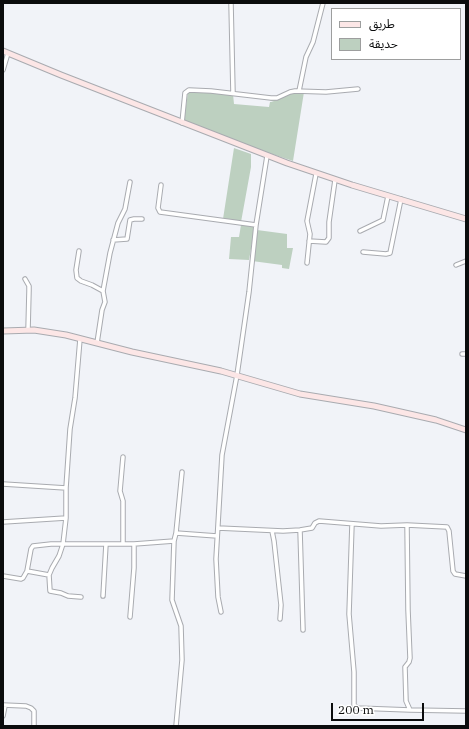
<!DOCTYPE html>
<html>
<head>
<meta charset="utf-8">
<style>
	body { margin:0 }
	#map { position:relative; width:469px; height:729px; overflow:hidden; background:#f1f3f8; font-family:"IBM Plex Serif","Noto Sans Arabic",serif }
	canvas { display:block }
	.frame { position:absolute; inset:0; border:4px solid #0b0c0d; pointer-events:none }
	.legend { position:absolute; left:331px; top:8px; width:130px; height:52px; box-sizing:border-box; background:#fff; border:1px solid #9d9e9e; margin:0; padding:5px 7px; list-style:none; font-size:12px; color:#0b0c0d }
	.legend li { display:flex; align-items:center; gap:8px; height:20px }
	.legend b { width:20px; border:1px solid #9d9e9e }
	.scale { position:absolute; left:331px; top:703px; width:93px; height:18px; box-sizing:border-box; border:2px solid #0b0c0d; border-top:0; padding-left:5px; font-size:12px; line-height:14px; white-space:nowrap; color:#0b0c0d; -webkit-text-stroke:3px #fff; paint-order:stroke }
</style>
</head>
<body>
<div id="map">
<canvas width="469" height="729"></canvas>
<div class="frame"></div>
<ul class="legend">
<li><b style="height:5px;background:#fce6e6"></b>طريق</li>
<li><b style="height:11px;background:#bdd0c0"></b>حديقة</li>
</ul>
<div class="scale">200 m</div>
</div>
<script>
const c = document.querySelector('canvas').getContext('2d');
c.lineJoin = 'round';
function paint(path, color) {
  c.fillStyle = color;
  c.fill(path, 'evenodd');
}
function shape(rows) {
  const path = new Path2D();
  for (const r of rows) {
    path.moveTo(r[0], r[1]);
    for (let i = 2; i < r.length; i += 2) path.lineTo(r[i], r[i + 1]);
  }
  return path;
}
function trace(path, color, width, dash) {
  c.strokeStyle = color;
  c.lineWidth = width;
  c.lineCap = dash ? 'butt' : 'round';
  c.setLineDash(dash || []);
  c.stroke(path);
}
paint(shape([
	[188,92,216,92,233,94,234,104,269,107,270,102,274,102,271,101,270,100,296,92,304,92,293,161,260,150,184,120],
	[234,148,251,154,251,167,241,222,223,219],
	[241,225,255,226,249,260,229,259,231,237,239,237],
	[257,230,287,234,287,248,293,248,289,269,282,268,282,265,252,261]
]), '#bdd0c0');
const street = shape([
	[231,3,233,93],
	[3,70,8,53],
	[299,91,306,57,313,42,323,3],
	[182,123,185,93,189,90,211,91,271,98,277,98,290,92,295,91,326,92,358,89],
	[161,185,158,208,160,212,256,225],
	[360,231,383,220,388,196],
	[113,240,127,239,130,220,134,219,142,219],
	[309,241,326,242,329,238,329,222,335,180],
	[79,251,76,270,77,278,81,281,92,285,103,291],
	[363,252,386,254,390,253,401,199],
	[307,263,310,234,307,221,316,174],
	[456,265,466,261],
	[25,279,29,286,29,291,28,330],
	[97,343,102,310,105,302,103,291,110,253,118,223,125,209,130,182],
	[462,354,466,354],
	[3,484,66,488],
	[3,522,66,518],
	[352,524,349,614,354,672,354,705,357,708,410,710],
	[407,525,408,610,410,658,409,662,405,667,406,701,410,710,466,711],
	[218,528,283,531,300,530,312,528,315,523,319,521,381,526,407,525,447,527,449,531,453,571,455,574,466,576],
	[300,530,303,630],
	[272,531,274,541,281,605,280,619],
	[176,533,182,472],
	[174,541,172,600,181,626,182,660,176,726],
	[123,544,123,501,120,491,123,457],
	[27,571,49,575,52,568,59,556,63,544,66,518,66,488,70,429,75,398,80,339],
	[49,575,50,591,61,593,68,596,81,597],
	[3,576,21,579,23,578,27,571,31,549,33,546,51,544,134,544,174,541,176,533,217,536],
	[103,596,106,544],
	[221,612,218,597,216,559,222,455,237,375,249,292,256,225,267,156],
	[130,617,134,568,134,544],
	[3,705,26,706,31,708,34,711,34,726],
	[3,716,5,706]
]);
const secondary = shape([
	[3,51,61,75,287,163,352,185,466,219],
	[3,331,34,330,66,335,132,352,221,371,300,394,374,406,436,420,466,430]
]);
trace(street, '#a9abb0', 5.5);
trace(secondary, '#a9abb0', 7);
trace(street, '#fff', 3.5);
trace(secondary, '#fce6e6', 5);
</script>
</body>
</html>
